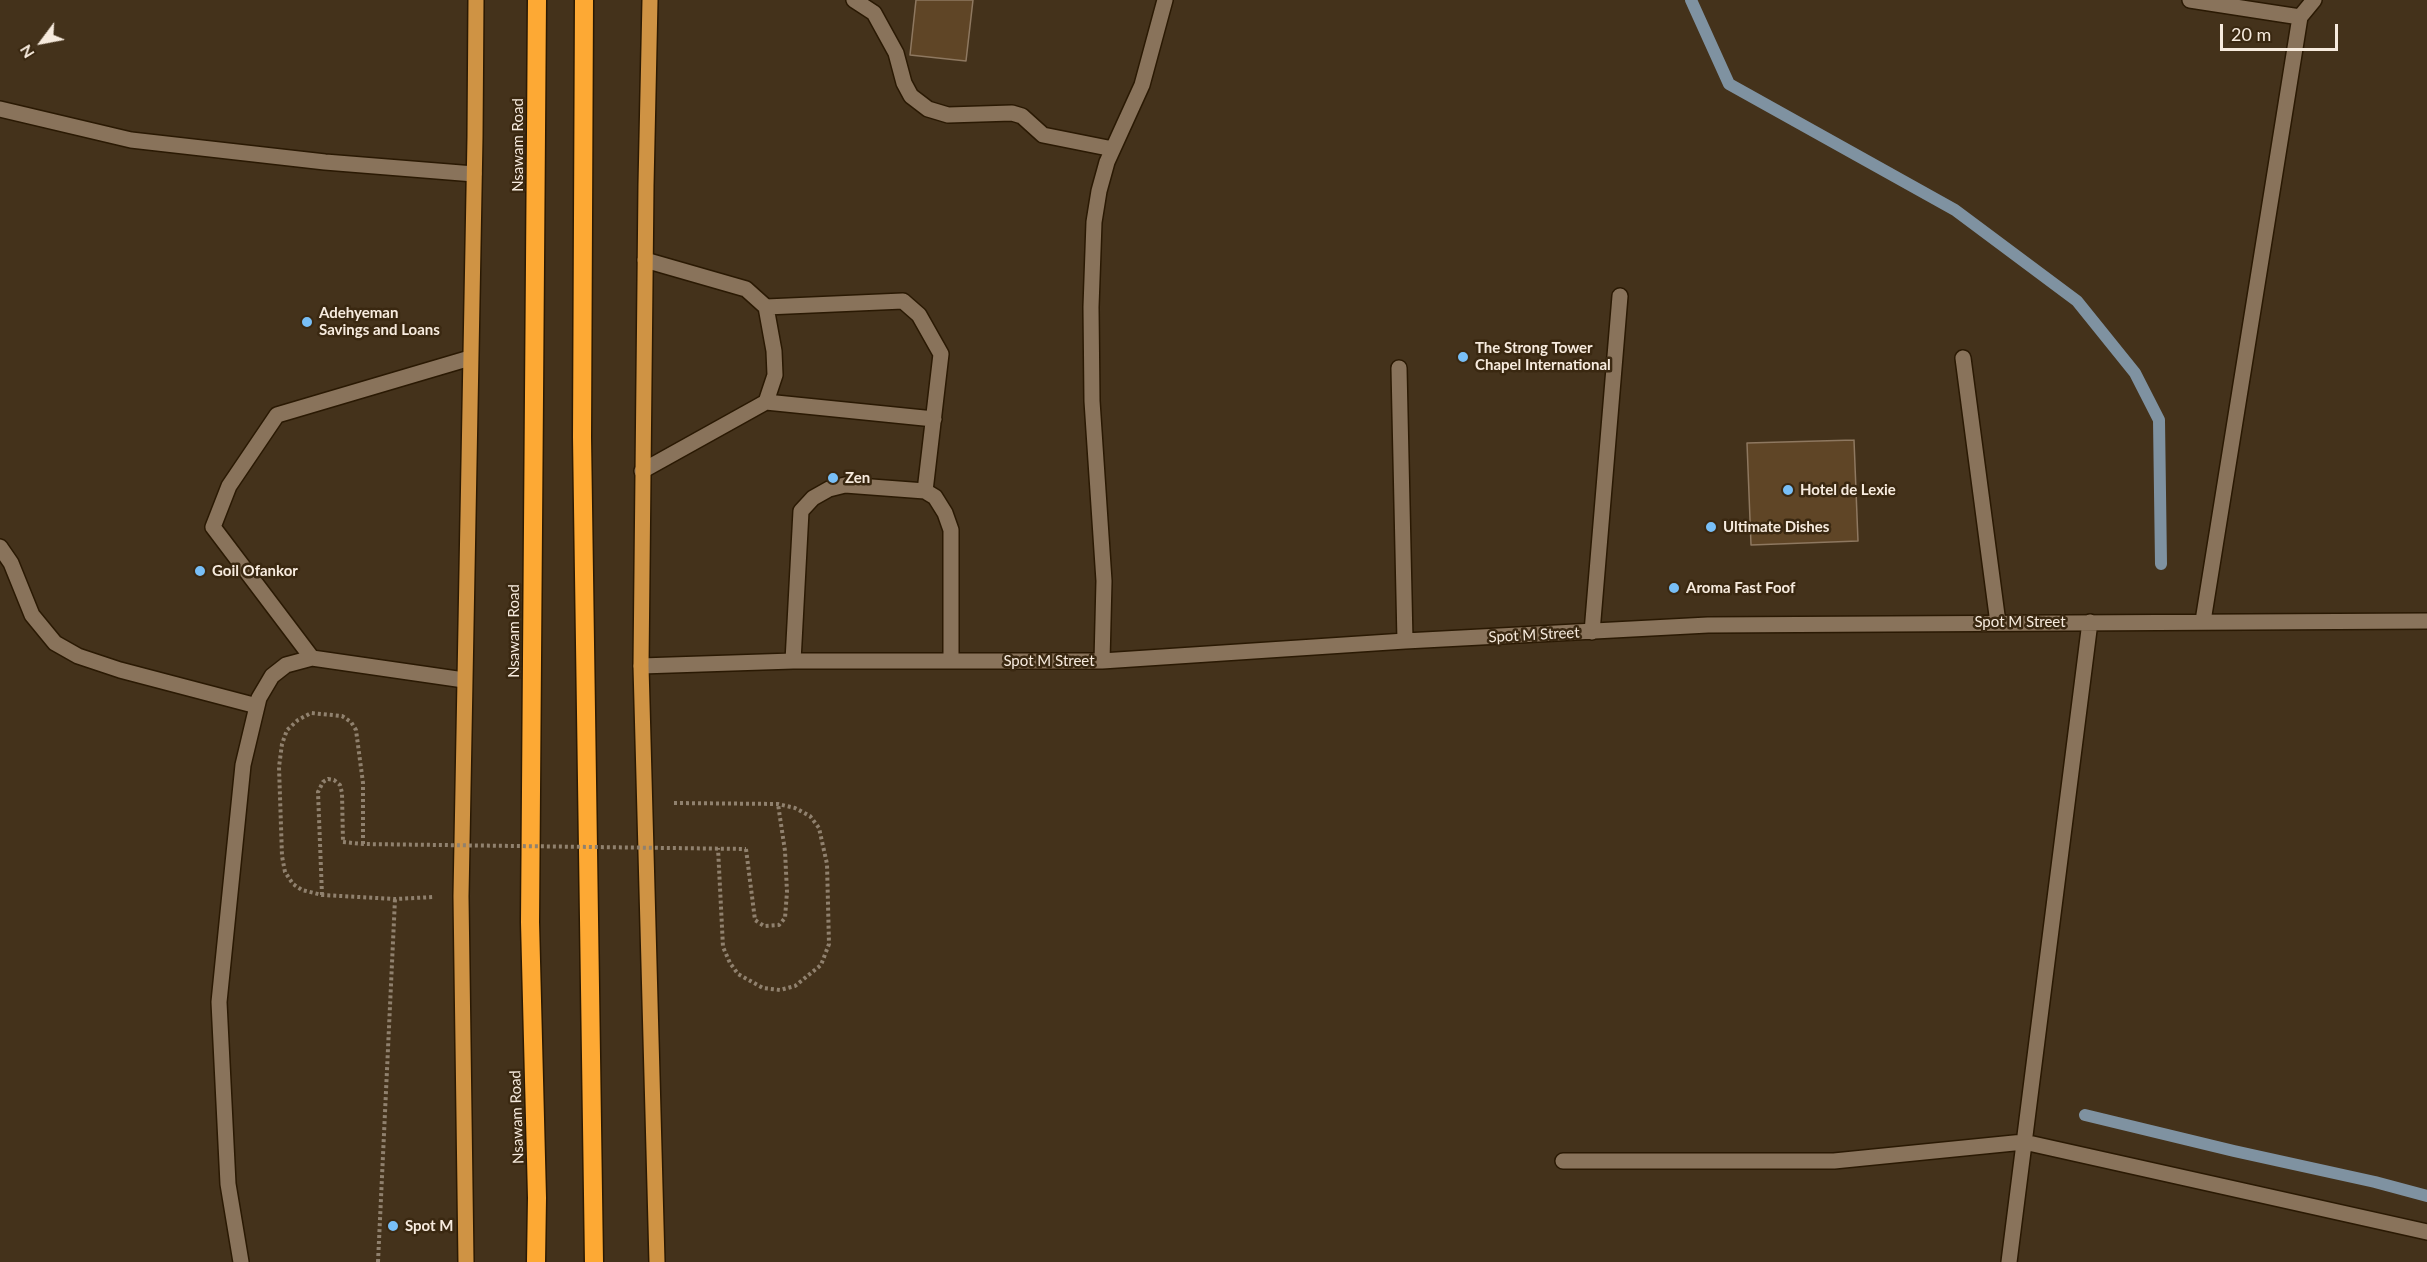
<!DOCTYPE html>
<html>
<head>
<meta charset="utf-8">
<style>
	body { margin:0 }
	#map { position:relative; width:2427px; height:1262px; overflow:hidden; background:#44321b; font-family:Lato,sans-serif }
	canvas { display:block }
	.north { position:absolute; left:12px; top:12px; width:60px; height:60px; -webkit-text-stroke:4px #3a2811; paint-order:stroke; rotate:238deg; font-size:16px; font-weight:700; line-height:24px; text-align:center; color:#f7ebde }
	.north::after { content:''; display:block; margin:auto; width:21px; height:27px; background:#f7ebde; clip-path:polygon(50% 0,100% 100%,50% 72%,0 100%) }
	.scale { position:absolute; left:2220px; top:24px; width:118px; height:27px; box-sizing:border-box; border:3px solid #f7ebde; border-top:0; padding-left:8px; font-size:18px; line-height:21px; white-space:nowrap; color:#f7ebde; -webkit-text-stroke:4px #3a2811; paint-order:stroke }
</style>
</head>
<body>
<div id="map">
<canvas width="2427" height="1262"></canvas>
<div class="north">N</div>
<div class="scale">20 m</div>
</div>
<script>
const c = document.querySelector('canvas').getContext('2d');
c.lineJoin = 'round';
function shape(rows) {
  const path = new Path2D();
  for (const r of rows) {
    path.moveTo(r[0], r[1]);
    for (let i = 2; i < r.length; i += 2) path.lineTo(r[i], r[i + 1]);
  }
  return path;
}
function trace(path, color, width, dash) {
  c.strokeStyle = color;
  c.lineWidth = width;
  c.lineCap = dash ? 'butt' : 'round';
  c.setLineDash(dash || []);
  c.stroke(path);
}
function paint(path, color) {
  c.fillStyle = color;
  c.fill(path, 'evenodd');
}
function drawText(font, color, halo, rows, align = 'center') {
  c.font = font + ' Lato,sans-serif';
  c.lineWidth = 5;
  c.setLineDash([]);
  c.textBaseline = 'middle';
  c.strokeStyle = halo;
  c.fillStyle = color;
  for (const [text, x, y, turn = 0] of rows) {
    c.save();
    c.translate(x, y);
    c.rotate((+turn || 0) * Math.PI / 180);
    c.textAlign = isNaN(turn) ? turn : align;
    if (halo) c.strokeText(text, 0, 0);
    c.fillText(text, 0, 0);
    c.restore();
  }
}
trace(shape([
	[1691,0,1729,84,1955,210,2077,301,2135,373,2159,420,2161,564],
	[2085,1115,2234,1151,2375,1182,2427,1196]
]), '#7f92a1', 12);
const building = shape([
	[916,0,973,0,966,61,910,55,916,0],
	[1854,440,1858,541,1751,545,1747,443,1854,440]
]);
paint(building, '#5f4526');
trace(building, '#8e7860', 1.5);
const minor = shape([
	[854,0,874,13,896,53,904,83,911,96,928,109,948,115,1012,113,1022,116,1043,135,1113,149],
	[2190,0,2300,17],
	[0,109,131,140,325,162,474,174],
	[766,307,903,301,919,315,941,354,925,491],
	[1963,358,1998,623],
	[1399,368,1405,641],
	[766,402,934,419],
	[642,471,766,402,775,375,774,351,766,307,746,289,645,260],
	[0,547,11,563,32,615,55,643,78,656,120,670,257,706],
	[2203,621,2300,17,2314,0],
	[1592,632,1620,296],
	[312,658,213,527,229,486,277,415,470,358],
	[793,661,801,511,813,498,829,489,845,485,925,491,935,497,945,513,951,530,951,661],
	[1102,661,1104,581,1092,401,1091,307,1094,222,1099,191,1107,162,1142,85,1165,0],
	[641,666,793,661,1102,661,1405,641,1708,625,2427,621],
	[1563,1161,1834,1161,2024,1142,2427,1232],
	[241,1262,228,1184,219,1002,243,765,259,698,272,676,286,665,312,658,464,680],
	[2009,1262,2090,622]
]);
const major = shape([
	[650,0,646,185,641,666,657,1262],
	[466,1262,461,896,475,137,476,0]
]);
const highway = shape([
	[584,0,582,437,594,1262],
	[536,1262,537,1198,530,922,537,0]
]);
trace(minor, '#2a1903', 18);
trace(major, '#2a1903', 18);
trace(highway, '#2a1903', 21);
trace(shape([
	[674,803,778,804,795,808,810,816,819,828,827,864,829,944,821,965,795,986,780,990,763,988,738,974,730,963,723,947,718,848],
	[363,844,363,783,356,730,351,722,342,716,311,713,298,720,287,730,282,744,279,767,282,856,285,872,293,884,302,890,322,895,395,899,434,897],
	[746,849,755,920,764,926,779,925,785,918,787,892,785,851,778,804],
	[322,895,318,792,323,782,328,779,334,780,340,785,342,793,343,842],
	[378,1262,395,899]
]), '#90816e', 4, [3, 3]);
trace(minor, '#89735b', 15);
trace(major, '#cf9344', 15);
trace(highway, '#fda934', 18);
trace(shape([
	[343,842,363,844,746,849]
]), '#90816e', 4, [3, 3]);
for (const [x, y, r, color] of [
	[307,322,6,"#78bff7"],
	[1463,357,6,"#78bff7"],
	[833,478,6,"#78bff7"],
	[1788,490,6,"#78bff7"],
	[1711,527,6,"#78bff7"],
	[200,571,6,"#78bff7"],
	[1674,588,6,"#78bff7"],
	[393,1226,6,"#78bff7"]
]) {
  const dot = new Path2D();
  dot.arc(x, y, r, 0, 2 * Math.PI);
  c.fillStyle = color;
  c.fill(dot);
  trace(dot, '#3a2811', 2);
}
drawText('15px', '#f7ebde', '#3a2811', [
	["Nsawam Road",518,145,-90],
	["Spot M Street",2020,622],
	["Nsawam Road",514,631,-90],
	["Spot M Street",1534,635,-3],
	["Spot M Street",1049,661],
	["Nsawam Road",517,1117,-92]
]);
drawText('bold 15px', '#f7ebde', '#3a2811', [
	["Adehyeman",319,313],
	["Savings and Loans",319,330],
	["The Strong Tower",1475,348],
	["Chapel International",1475,365],
	["Zen",845,478],
	["Hotel de Lexie",1800,490],
	["Ultimate Dishes",1723,527],
	["Goil Ofankor",212,571],
	["Aroma Fast Foof",1686,588],
	["Spot M",405,1226]
], 'left');
</script>
</body>
</html>
